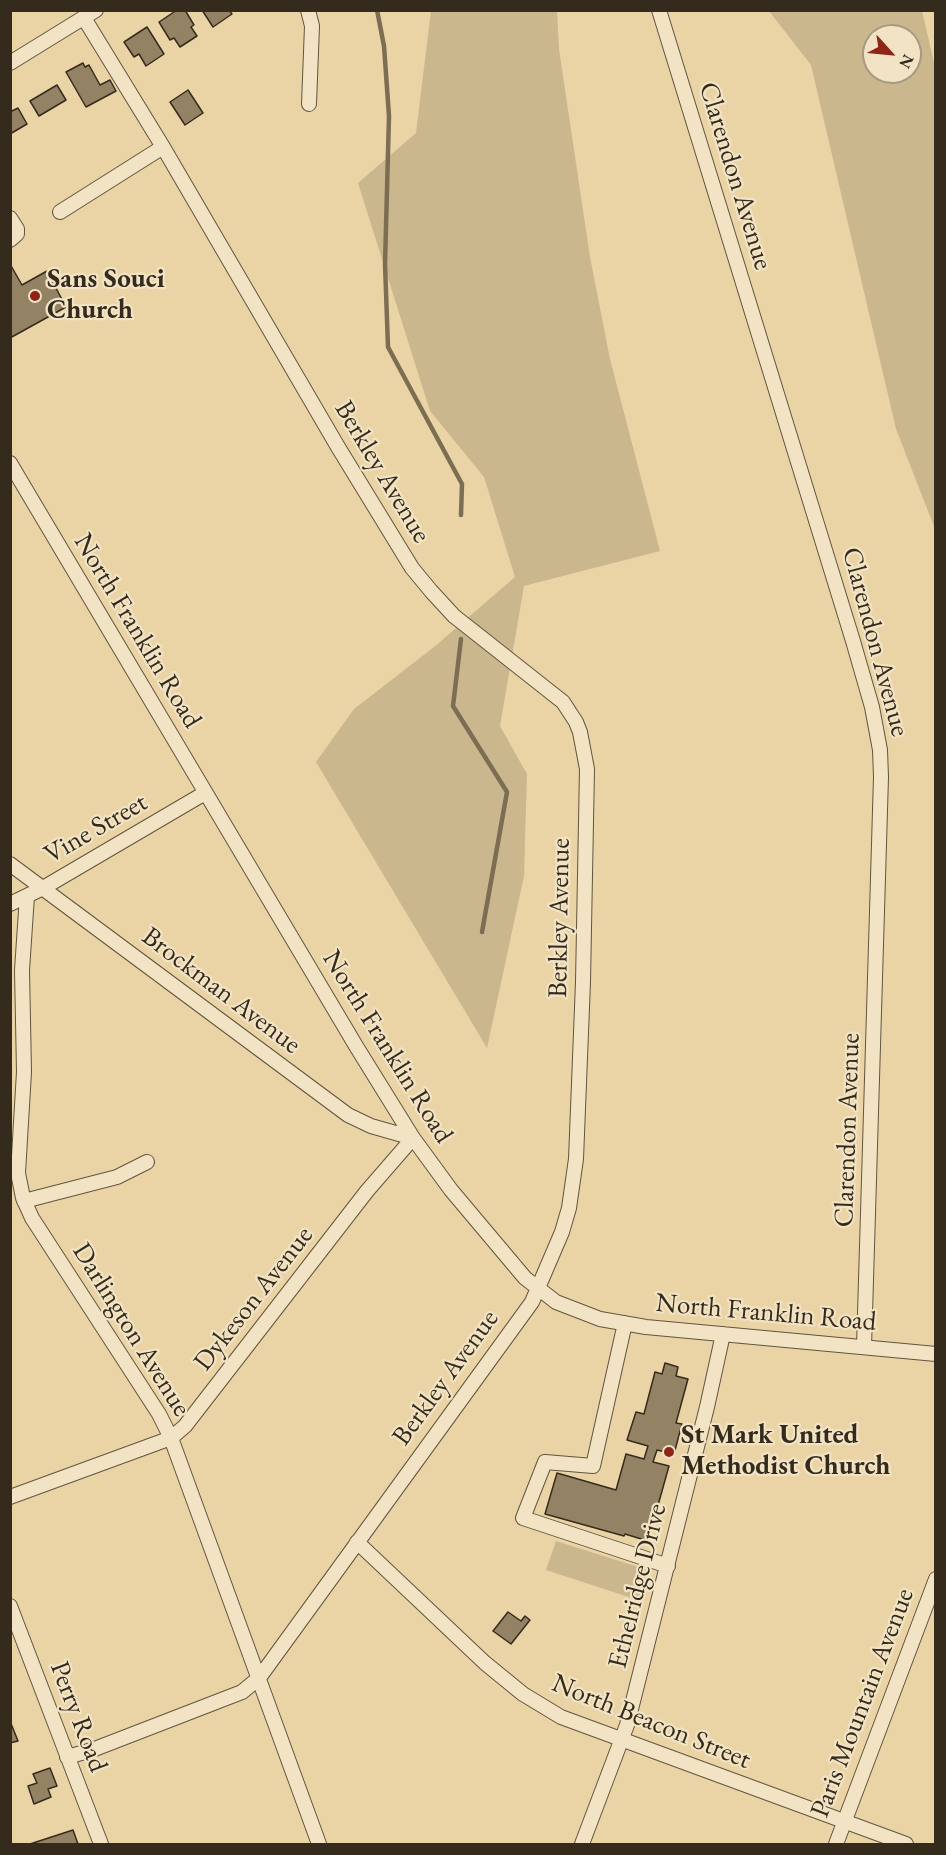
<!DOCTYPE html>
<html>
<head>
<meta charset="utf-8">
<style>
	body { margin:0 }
	#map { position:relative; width:946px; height:1855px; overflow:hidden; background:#ead4a5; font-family:"EB Garamond",serif }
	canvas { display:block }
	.frame { position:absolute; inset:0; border:12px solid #352b1d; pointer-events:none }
	.north { position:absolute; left:862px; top:24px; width:60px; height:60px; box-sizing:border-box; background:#f1e3c4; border:2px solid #a69981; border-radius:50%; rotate:117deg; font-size:16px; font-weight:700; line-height:24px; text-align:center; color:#352b1d }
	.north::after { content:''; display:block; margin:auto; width:21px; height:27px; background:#8f2418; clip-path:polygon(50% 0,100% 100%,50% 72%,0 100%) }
</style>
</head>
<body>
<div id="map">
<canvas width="946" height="1855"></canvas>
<div class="frame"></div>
<div class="north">N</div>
</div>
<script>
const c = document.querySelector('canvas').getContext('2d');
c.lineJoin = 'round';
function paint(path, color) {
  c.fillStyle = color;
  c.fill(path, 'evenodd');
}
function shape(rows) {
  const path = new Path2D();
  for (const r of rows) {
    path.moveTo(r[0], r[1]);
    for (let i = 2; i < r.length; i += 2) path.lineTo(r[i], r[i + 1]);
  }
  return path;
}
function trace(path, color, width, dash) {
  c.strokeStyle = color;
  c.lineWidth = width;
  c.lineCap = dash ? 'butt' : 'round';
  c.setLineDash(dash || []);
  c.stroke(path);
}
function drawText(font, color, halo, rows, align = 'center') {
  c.font = font + ' "EB Garamond",serif';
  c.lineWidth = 4.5;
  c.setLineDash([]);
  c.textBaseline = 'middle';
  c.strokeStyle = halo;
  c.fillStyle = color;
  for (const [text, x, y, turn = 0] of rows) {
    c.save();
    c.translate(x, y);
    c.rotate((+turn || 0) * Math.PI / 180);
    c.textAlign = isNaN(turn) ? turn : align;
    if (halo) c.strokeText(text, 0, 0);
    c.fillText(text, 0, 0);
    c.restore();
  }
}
paint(shape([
	[431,11,557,11,559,49,590,257,610,359,660,551,524,586,500,726,527,774,524,876,487,1048,316,762,354,709,434,647,515,577,484,477,430,411,358,183,416,133],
	[769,11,922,11,936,71,935,529,896,429,811,65],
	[874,36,910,36,910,72,874,72],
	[556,1541,651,1571,641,1601,546,1570]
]), '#cbb78e');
trace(shape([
	[377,10,384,46,389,116,385,264,388,347,462,484,461,515],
	[461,639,453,706,507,792,482,932]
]), '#7c6e53', 4.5);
const building = shape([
	[177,10,185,10,194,25,191,27,197,36,180,47,174,38,170,40,159,22,177,10],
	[202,10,229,10,232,14,213,27,202,10],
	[147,27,164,54,146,66,139,54,134,57,124,42,147,27],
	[83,63,85,67,89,65,100,85,110,80,116,91,86,107,66,72,83,63],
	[57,85,66,100,39,116,30,101,57,85],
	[188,90,203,113,185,125,170,102,188,90],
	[10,108,12,111,18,108,27,124,10,134,10,108],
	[10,264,22,285,47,271,66,307,10,338,10,264],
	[665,1363,678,1367,676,1376,688,1379,676,1423,682,1424,674,1454,657,1450,653,1462,669,1466,648,1541,625,1534,624,1536,545,1514,557,1473,616,1490,626,1454,644,1459,648,1446,627,1440,636,1412,644,1414,655,1372,662,1374,665,1363],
	[508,1612,521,1621,525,1616,530,1620,511,1644,493,1631,508,1612],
	[10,1721,18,1741,10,1743,10,1721],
	[50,1768,57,1786,48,1789,51,1797,34,1804,28,1786,37,1783,33,1774,50,1768],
	[73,1830,78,1844,30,1844,73,1830]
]);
paint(building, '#938364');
trace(building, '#352b1d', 1.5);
const minor = shape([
	[308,10,312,26,309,104],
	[659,10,853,641,872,707,880,750,881,777,864,1347],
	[10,63,96,10],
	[60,212,163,147],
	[10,218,17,229,17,234,10,240],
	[10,463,356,1046,413,1138,451,1190,525,1278,556,1302,600,1319,646,1327,936,1354],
	[10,864,348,1115,371,1126,413,1138,367,1191,185,1426,171,1438,10,1497],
	[27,896,22,970,24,1072,18,1173,23,1198,32,1218,159,1414,171,1438,319,1844],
	[10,904,43,888,205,793],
	[24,1201,117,1177,147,1162],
	[625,1323,593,1466,545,1462,523,1518,668,1566],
	[357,1542,485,1663,523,1694,561,1717,906,1844],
	[10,1606,101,1844],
	[67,1757,92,1750,242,1692,259,1678,532,1302,562,1232,569,1208,576,1159,583,982,587,769,580,732,576,722,563,702,454,616,431,591,412,568,338,447,163,147,84,18],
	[582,1844,627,1725,707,1407,723,1334],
	[836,1844,936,1579]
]);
trace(minor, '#62553f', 16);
trace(minor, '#f1e3c4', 14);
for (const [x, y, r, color] of [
	[35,296,6,"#8f2418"],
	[669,1452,6,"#8f2418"]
]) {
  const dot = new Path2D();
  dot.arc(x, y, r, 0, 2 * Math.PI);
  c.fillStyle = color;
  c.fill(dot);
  trace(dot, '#f1e3c4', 2);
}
drawText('27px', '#352b1d', '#f1e3c4', [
	["Clarendon Avenue",735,176,73],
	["Berkley Avenue",382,472,59],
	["North Franklin Road",137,631,59],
	["Clarendon Avenue",875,642,75],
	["Vine Street",96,829,-30],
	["Berkley Avenue",560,918,-89],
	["Brockman Avenue",221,991,37],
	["North Franklin Road",387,1047,58],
	["Clarendon Avenue",848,1130,-88],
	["Dykeson Avenue",254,1299,-52],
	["North Franklin Road",766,1313,5],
	["Darlington Avenue",131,1330,58],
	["Berkley Avenue",446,1378,-54],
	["Ethelridge Drive",638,1586,-76],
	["Paris Mountain Avenue",863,1703,-69],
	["Perry Road",78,1717,69],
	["North Beacon Street",651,1722,22]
]);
drawText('bold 27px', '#352b1d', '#f1e3c4', [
	["Sans Souci",47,280],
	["Church",47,311],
	["St Mark United",681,1436],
	["Methodist Church",681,1467]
], 'left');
</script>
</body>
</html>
